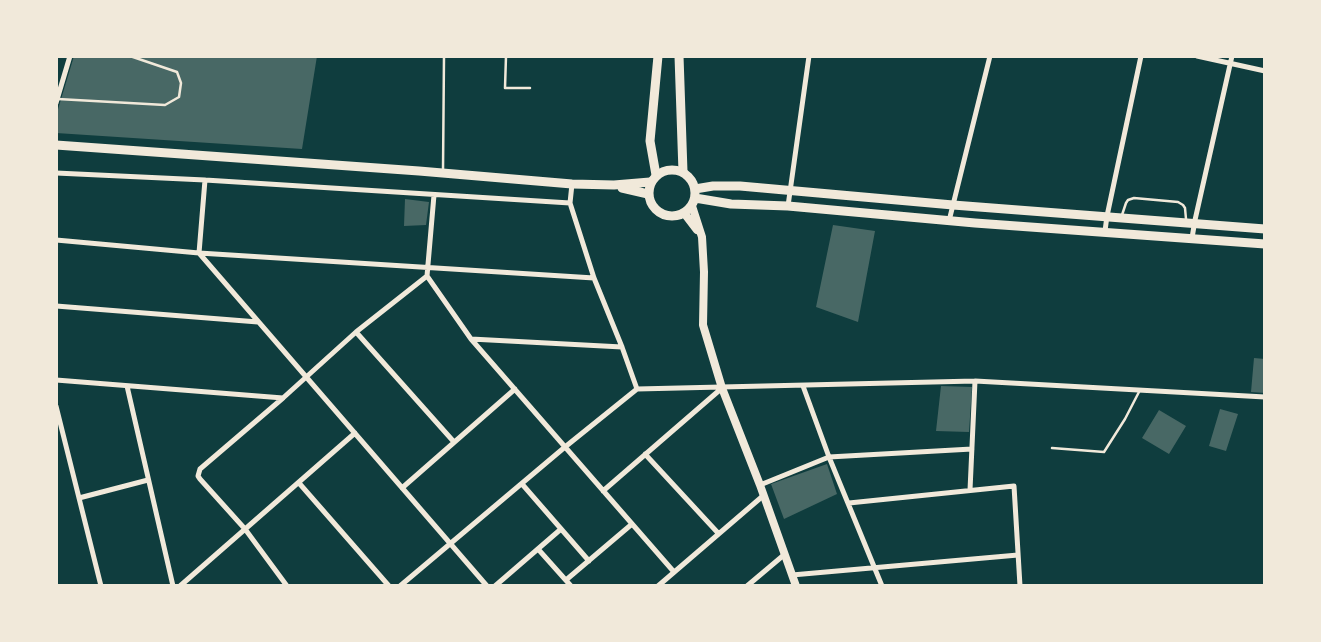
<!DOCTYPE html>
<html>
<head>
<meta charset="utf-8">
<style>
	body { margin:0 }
	#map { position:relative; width:1321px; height:642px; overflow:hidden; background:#0f3d3e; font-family:"Work Sans",sans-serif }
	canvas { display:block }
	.frame { position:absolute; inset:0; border:58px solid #f1e9da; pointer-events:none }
</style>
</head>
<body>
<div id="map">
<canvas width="1321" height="642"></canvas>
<div class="frame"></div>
</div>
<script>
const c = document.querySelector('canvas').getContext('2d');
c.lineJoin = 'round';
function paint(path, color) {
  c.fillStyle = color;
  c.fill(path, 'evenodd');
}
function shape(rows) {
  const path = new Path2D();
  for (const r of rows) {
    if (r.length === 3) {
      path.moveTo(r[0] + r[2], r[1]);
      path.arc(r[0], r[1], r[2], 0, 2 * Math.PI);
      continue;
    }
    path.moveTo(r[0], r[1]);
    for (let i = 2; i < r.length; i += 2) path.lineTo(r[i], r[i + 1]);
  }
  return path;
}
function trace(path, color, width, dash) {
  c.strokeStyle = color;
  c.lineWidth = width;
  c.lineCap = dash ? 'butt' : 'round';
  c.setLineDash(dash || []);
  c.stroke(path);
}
paint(shape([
	[74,56,317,56,302,149,56,133,56,116],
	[405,199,429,202,426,225,404,226],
	[833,225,875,231,858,322,816,307],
	[1254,358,1265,359,1265,393,1251,392],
	[941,386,972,387,969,432,936,431],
	[1220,409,1238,414,1226,451,1209,446],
	[1159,410,1186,426,1169,454,1142,438],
	[827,464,837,494,784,519,771,484]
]), '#486865');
trace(shape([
	[506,56,505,88,530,88],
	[58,99,165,105,179,97,181,83,177,72,130,56],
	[443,170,444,56],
	[1122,215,1126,203,1128,200,1134,198,1178,202,1183,205,1185,208,1186,219],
	[1052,448,1104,452,1125,419,1140,390]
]), '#f1e9da', 2.5);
trace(shape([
	[1197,56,1265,71],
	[56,103,70,56],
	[56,173,205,180,570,203],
	[205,180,199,253,487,586],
	[572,184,570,203,594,278,622,347,637,389],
	[788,206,809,56],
	[949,221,990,56],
	[1105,231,1107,216,1141,56],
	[1192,238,1195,220,1232,56],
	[56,240,199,253,594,278],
	[427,276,471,339,674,572],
	[56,306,258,322],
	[356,332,454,442],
	[471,339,622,347],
	[56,380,283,398],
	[127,386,173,586],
	[803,386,829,457,882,586],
	[56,406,101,586],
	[645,454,718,533],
	[299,483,389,586],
	[522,484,589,561],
	[760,485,829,457,972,449],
	[402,488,515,389],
	[970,490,975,381],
	[603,491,722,388],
	[79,498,148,480],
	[849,503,1014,486,1020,586],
	[538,549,571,586],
	[792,575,1018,555],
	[566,580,632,524],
	[180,586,355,433],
	[287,586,245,529,200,479,198,476,200,469,283,398,356,332,427,276,434,195],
	[400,586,565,447,637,389,975,381,1265,397],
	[495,586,561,529],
	[658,586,764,495],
	[747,586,785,554]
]), '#f1e9da', 5);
trace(shape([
	[692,206,702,237,704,272,703,325,722,388,760,485,796,586],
	[684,213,697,230]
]), '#f1e9da', 8);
trace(shape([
	[672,193,23],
	[695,189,713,186,740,186,953,205,1265,229],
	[695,198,731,204,788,206,975,223,1265,244]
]), '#f1e9da', 9);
trace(shape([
	[679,56,683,172],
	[56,145,419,171,572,184,614,185,650,182],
	[656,175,650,141,658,56],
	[622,188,648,194]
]), '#f1e9da', 9);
</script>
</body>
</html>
